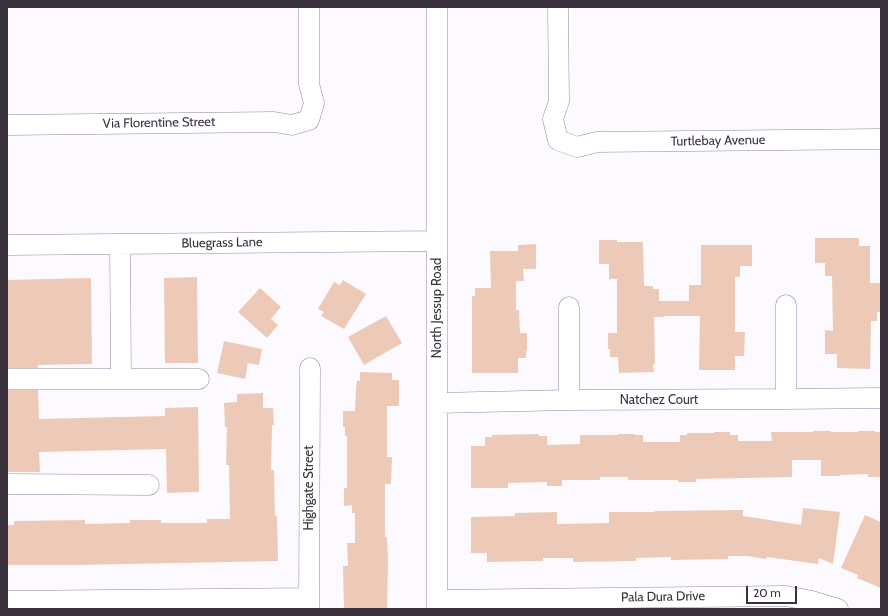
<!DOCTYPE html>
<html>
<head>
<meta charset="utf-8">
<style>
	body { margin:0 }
	#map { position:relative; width:888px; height:616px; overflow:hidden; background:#fcf9ff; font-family:Cabin,sans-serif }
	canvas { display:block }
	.frame { position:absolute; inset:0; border:8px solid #39323d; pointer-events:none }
	.scale { position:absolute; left:746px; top:586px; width:51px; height:18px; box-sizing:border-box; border:2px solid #39323d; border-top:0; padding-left:5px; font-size:12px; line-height:14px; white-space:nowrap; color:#39323d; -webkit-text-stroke:3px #fff; paint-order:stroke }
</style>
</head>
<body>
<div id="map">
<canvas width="888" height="616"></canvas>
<div class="frame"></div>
<div class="scale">20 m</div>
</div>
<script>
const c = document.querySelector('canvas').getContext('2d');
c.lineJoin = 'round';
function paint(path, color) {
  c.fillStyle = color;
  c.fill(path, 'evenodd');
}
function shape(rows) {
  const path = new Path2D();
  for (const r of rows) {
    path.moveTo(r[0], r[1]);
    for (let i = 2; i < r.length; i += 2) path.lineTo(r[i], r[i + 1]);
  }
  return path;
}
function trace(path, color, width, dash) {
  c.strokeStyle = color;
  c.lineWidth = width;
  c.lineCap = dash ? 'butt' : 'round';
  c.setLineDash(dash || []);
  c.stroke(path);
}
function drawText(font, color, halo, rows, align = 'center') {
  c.font = font + ' Cabin,sans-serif';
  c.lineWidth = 3;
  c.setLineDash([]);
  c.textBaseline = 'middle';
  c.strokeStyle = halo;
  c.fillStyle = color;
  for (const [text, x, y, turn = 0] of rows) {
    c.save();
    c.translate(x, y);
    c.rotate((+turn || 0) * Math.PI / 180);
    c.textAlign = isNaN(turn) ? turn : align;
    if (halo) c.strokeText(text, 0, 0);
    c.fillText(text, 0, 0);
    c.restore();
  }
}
paint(shape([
	[815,238,859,238,859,246,870,246,870,283,881,283,881,312,877,312,877,321,871,321,870,369,837,368,837,354,825,354,825,330,833,331,832,276,825,276,825,263,815,263],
	[599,240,617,240,617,242,643,242,644,286,653,286,653,289,659,289,659,301,689,301,689,285,701,285,701,245,752,245,752,266,740,266,740,277,735,277,735,332,745,332,744,356,735,356,735,370,699,370,700,316,664,316,664,317,654,317,655,364,653,364,654,372,619,373,618,357,610,357,610,349,608,349,608,333,617,333,617,279,609,279,609,264,599,264],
	[536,244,536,269,523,269,524,281,516,281,516,310,519,310,520,333,527,333,527,351,526,351,526,358,518,358,518,373,472,373,472,296,475,296,475,288,491,288,490,251,518,251,518,245],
	[197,277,198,363,165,363,164,278],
	[91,278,92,364,38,365,38,368,7,368,7,280],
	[343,280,366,294,344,329,321,316,324,312,318,309,334,282,340,285],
	[260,288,281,307,271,319,278,325,267,338,238,312],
	[386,316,402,343,364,365,348,337],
	[224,341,262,349,259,365,248,363,245,379,217,373],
	[360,372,392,373,392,380,399,380,399,406,387,406,387,457,392,457,391,484,385,484,385,537,387,537,388,560,387,609,344,609,343,566,348,566,347,543,355,543,355,513,352,513,352,505,344,506,344,488,347,488,347,436,345,436,345,427,343,427,343,411,355,411,356,390,357,381,360,381],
	[7,390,38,390,39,419,165,416,165,408,198,407,199,492,167,493,166,449,39,452,40,472,7,472],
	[263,393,263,408,273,408,274,425,272,425,271,470,274,470,275,516,277,516,278,561,79,565,7,565,7,525,14,525,14,521,85,520,85,524,130,523,130,520,161,520,161,523,207,523,207,519,230,519,229,465,226,465,227,427,225,427,224,403,237,402,237,394],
	[813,431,831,431,831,432,858,432,858,431,875,431,875,432,881,432,881,477,868,477,868,474,840,475,840,476,821,476,821,460,792,460,792,477,696,479,696,482,678,482,678,480,628,480,628,477,600,477,600,480,562,480,562,486,547,486,547,482,508,483,508,488,471,488,471,446,485,446,485,437,492,437,492,435,539,434,539,436,547,436,547,445,580,444,580,435,618,435,618,434,635,434,635,435,643,435,643,442,680,442,680,435,687,435,687,433,714,433,714,432,730,432,730,435,738,435,738,441,772,441,771,432,813,432],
	[803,508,840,512,833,564,819,558,818,564,767,557,766,559,748,556,728,556,728,559,671,560,671,557,636,558,636,561,573,562,573,558,543,558,543,561,487,562,487,553,471,553,471,517,515,516,515,513,557,512,557,524,609,523,609,512,655,512,655,511,743,510,743,516,801,525],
	[865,515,881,522,881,588,857,578,858,575,841,568]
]), '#edcab7');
const minor = shape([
	[437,7,437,609],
	[558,7,559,101,553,119,558,140,577,147,597,142,881,139],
	[7,125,274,122,292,125,309,120,314,103,309,84,309,7],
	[120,244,121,379],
	[7,245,437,241],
	[786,305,786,399],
	[569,307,569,400],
	[7,379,199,379],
	[437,403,569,400,786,399,881,398],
	[7,484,149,485],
	[437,600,786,596,812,601,838,609],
	[7,601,309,598],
	[309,609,310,368]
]);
trace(minor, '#9785a0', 21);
trace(minor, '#fff', 20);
drawText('13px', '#39323d', '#fff', [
	["Via Florentine Street",159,123,-1],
	["Turtlebay Avenue",718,141,-1],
	["Bluegrass Lane",222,243,-1],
	["North Jessup Road",437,308,-90],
	["Natchez Court",659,400],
	["Highgate Street",309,488,-90],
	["Pala Dura Drive",663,597,-1]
]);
</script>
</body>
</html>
